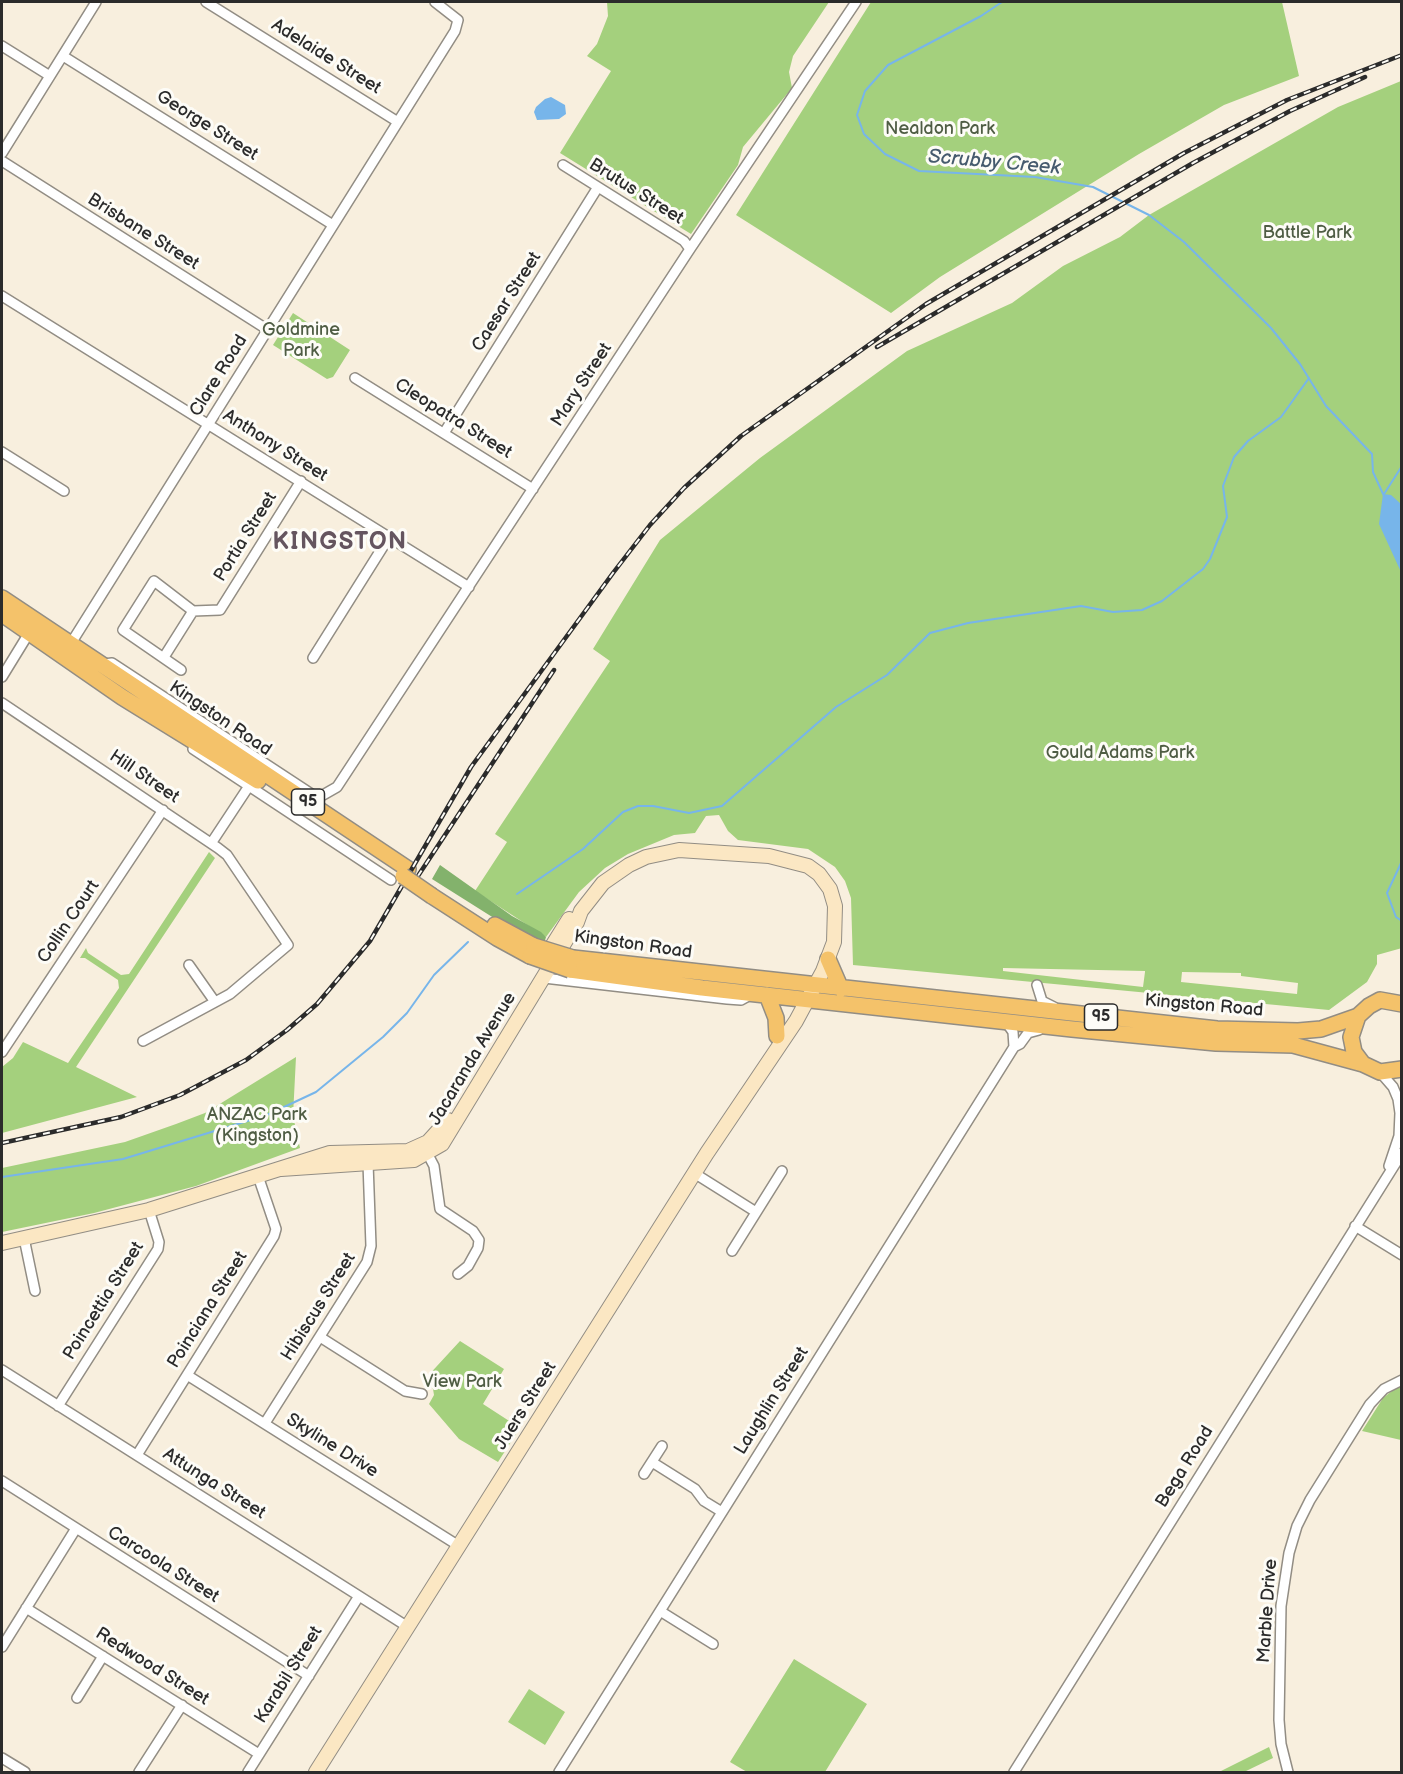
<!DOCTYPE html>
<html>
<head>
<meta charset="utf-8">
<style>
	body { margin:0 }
	#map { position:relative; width:1403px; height:1774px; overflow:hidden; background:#f8efde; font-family:"Balsamiq Sans",sans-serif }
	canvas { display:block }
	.frame { position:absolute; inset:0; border:3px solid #2b2b2b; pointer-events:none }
</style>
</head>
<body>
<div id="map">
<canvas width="1403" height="1774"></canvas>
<div class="frame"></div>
</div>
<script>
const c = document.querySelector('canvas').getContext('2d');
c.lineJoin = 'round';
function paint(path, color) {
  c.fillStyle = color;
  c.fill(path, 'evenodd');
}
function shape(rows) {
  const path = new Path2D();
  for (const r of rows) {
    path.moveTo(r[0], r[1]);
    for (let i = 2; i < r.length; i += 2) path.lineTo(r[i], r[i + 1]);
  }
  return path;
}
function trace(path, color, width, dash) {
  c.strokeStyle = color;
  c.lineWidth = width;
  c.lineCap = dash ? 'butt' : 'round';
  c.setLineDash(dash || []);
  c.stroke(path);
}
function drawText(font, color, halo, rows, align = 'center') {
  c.font = font + ' "Balsamiq Sans",sans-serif';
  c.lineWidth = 6;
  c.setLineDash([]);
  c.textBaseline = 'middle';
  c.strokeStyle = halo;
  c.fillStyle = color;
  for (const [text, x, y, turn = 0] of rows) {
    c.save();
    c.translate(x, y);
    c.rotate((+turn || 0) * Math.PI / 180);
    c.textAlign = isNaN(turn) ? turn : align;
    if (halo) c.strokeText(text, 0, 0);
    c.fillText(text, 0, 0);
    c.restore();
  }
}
paint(shape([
	[607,2,829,2,793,56,789,72,792,88,743,147,738,165,691,234,560,153,611,71,587,56,597,44,608,16],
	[871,2,1282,2,1299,76,1224,105,1139,154,940,277,891,313,736,215],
	[1401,81,1402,948,1377,955,1377,964,1367,982,1329,1010,853,965,851,898,845,881,835,867,808,849,738,840,728,831,719,815,706,816,695,833,674,835,628,854,605,868,579,892,546,937,475,891,507,842,495,834,610,661,593,649,660,540,760,458,907,351,1012,303,1063,266,1120,237,1149,215,1338,107],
	[1003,968,1145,971,1145,972,1143,987,1003,971],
	[1182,972,1241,973,1241,976,1298,983,1297,994,1181,982],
	[293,313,350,350,333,377,327,379,273,345],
	[209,852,215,858,76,1067,137,1097,2,1133,2,1067,13,1058,23,1042,68,1063,119,988,118,980,85,958,80,958,86,948,88,953,121,975,129,974],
	[296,1057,293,1116,300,1148,196,1186,94,1213,2,1232,2,1168,125,1142,176,1124,205,1113],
	[460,1341,504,1369,483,1404,520,1428,498,1462,459,1439,429,1404,434,1395,433,1389,425,1379],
	[1397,1387,1401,1387,1401,1440,1362,1431,1383,1398],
	[794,1659,867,1704,825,1772,747,1772,730,1762],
	[529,1689,565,1712,545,1745,508,1722],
	[1269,1747,1273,1758,1244,1772,1219,1772]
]), '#a4d07d');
paint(shape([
	[440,865,512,916,541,932,546,937,544,944,497,920,432,879]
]), '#83b26c');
paint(shape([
	[551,97,565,105,566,114,559,119,537,120,534,112,536,107,545,99],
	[1383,494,1391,495,1401,504,1401,572,1379,524]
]), '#77b5ea');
trace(shape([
	[1002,2,981,16,888,65,865,91,857,115,864,134,885,154,919,171,1035,177,1093,187,1149,215,1184,242,1271,328,1300,364,1326,406,1372,454,1373,472,1384,496],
	[1384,494,1402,466],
	[1402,861,1387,893,1396,917,1402,921],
	[517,894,583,849,623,812,638,806,653,806,689,813,722,806,836,707,887,675,930,633,968,623,1081,606,1113,612,1142,610,1162,601,1203,569,1210,559,1227,517,1223,486,1234,457,1248,441,1281,417,1309,378],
	[2,1177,123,1159,267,1115,316,1092,383,1037,407,1013,434,975,468,942]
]), '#77b5ea', 2);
const street = shape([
	[206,2,398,122],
	[2,46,50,76],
	[63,56,333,225],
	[2,153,96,2],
	[2,161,268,330],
	[563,165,684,241,690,249],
	[2,296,469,587],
	[355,378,533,489],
	[444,433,598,187],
	[2,452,64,491],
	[68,648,455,31,458,20,435,2],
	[164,657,193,611],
	[313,658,389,537],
	[104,664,112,663,313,795,323,795,337,787,690,249,856,2],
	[181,670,123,630,154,581,193,611,220,610,301,481],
	[2,677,29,633],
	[2,703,218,848,227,855,288,945,230,994,143,1041],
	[193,749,391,880],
	[212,842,249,786],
	[189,965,215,1002],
	[544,978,727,999,741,1000,750,995],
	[1037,985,1042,1001,1054,1007],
	[1006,1022,1013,1032,1014,1047],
	[2,1052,163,810],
	[1380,1072,1393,1087,1398,1099,1400,1113,1399,1136,1389,1166],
	[425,1149,434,1166,440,1209,473,1231,479,1240,478,1248,468,1266,458,1274],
	[694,1173,756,1212],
	[1355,1226,1402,1255],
	[24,1238,35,1291],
	[732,1251,782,1171],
	[320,1337,405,1391,422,1394],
	[2,1370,408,1627],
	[187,1375,459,1546],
	[58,1406,158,1249,159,1242,149,1210],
	[265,1423,367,1262,371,1246,368,1163],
	[137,1455,274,1236,276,1229,258,1176],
	[652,1462,695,1489,704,1501,722,1512],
	[644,1474,662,1446],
	[2,1481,309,1676],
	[26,1608,259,1754],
	[660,1611,713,1644],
	[2,1647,75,1530],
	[77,1698,103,1656],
	[2,1758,25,1772],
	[139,1772,182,1705],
	[248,1772,359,1596],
	[559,1772,1014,1047,1020,1044,1028,1033,1039,1030],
	[1014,1772,1402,1153],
	[1288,1772,1281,1744,1279,1720,1281,1606,1289,1553,1297,1526,1310,1500,1370,1404,1384,1389,1402,1380]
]);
const secondary = shape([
	[544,959,569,919],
	[281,1169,414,1160,442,1144,577,922,581,911,603,883,629,865,646,857,679,850,769,856,808,866,819,874,830,889,835,906,834,942,823,971,796,1021,707,1153,316,1772],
	[2,1243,149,1210,330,1153,408,1151,428,1142,448,1120]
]);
const primary = shape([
	[2,598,408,869],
	[2,614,122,697,258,781],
	[432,896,497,938,530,956],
	[495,925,534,946],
	[573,958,1217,1029,1298,1031,1321,1029,1358,1016],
	[828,959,841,989],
	[570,970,702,988,1072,1029,1216,1043,1293,1045,1363,1064],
	[767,995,776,1018,777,1036],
	[1402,1004,1380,1000,1369,1006,1358,1016,1351,1037,1354,1052,1363,1064,1380,1072,1402,1069]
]);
trace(street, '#928d84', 12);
trace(secondary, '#928d84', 16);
trace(primary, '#928d84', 18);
trace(street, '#fff', 9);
trace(secondary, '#fbe7c3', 14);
trace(primary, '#f4c26a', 15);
const rail = shape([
	[877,347,1193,163,1290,111,1365,77],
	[410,888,554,670],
	[2,1143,121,1117,180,1095,246,1060,287,1030,317,1004,370,941,471,767,613,573,650,525,684,488,741,436,926,304,1184,153,1287,100,1402,55]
]);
trace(rail, '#2b2b2b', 4.5);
trace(rail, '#fdfcf7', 2, [7]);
const primaryBridge = shape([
	[403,876,432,896],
	[534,946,573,958],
	[530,956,570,970]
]);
trace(primaryBridge, '#928d84', 18, []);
trace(primaryBridge, '#f4c26a', 15);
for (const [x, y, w] of [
	[308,802,33],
	[1101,1017,33]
]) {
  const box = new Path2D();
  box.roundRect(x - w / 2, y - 13, w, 26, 4.5);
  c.fillStyle = '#fdfcf7';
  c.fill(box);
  trace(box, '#2b2b2b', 1.5);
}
drawText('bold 16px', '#2b2b2b', null, [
	["95",308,802],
	["95",1101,1017]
]);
drawText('18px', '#2b2b2b', '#fdfcf7', [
	["Adelaide Street",326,57,32],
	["George Street",207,126,32],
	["Brutus Street",636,192,32],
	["Brisbane Street",143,232,32],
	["Caesar Street",507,302,-58],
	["Clare Road",219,376,-58],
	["Mary Street",582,385,-57],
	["Cleopatra Street",453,419,32],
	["Anthony Street",275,446,32],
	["Portia Street",246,537,-58],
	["Kingston Road",220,719,34],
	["Hill Street",144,777,34],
	["Collin Court",69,922,-56],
	["Kingston Road",633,945,8],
	["Kingston Road",1204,1006,5],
	["Jacaranda Avenue",473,1059,-59],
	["Poincettia Street",104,1301,-58],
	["Hibiscus Street",319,1307,-58],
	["Poinciana Street",208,1310,-58],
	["Laughlin Street",772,1401,-58],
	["Juers Street",526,1406,-58],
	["Skyline Drive",332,1446,32],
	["Bega Road",1185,1467,-58],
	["Attunga Street",214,1484,32],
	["Carcoola Street",163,1565,32],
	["Marble Drive",1268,1611,-86],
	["Redwood Street",152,1667,32],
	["Karabil Street",289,1675,-58]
]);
drawText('18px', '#4f5d44', '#fdfcf7', [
	["Nealdon Park",940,129],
	["Battle Park",1307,233],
	["Goldmine",301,330],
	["Park",301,351],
	["Gould Adams Park",1120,753],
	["ANZAC Park",257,1115],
	["(Kingston)",257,1136],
	["View Park",462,1382]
]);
drawText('italic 20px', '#465b6e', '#fdfcf7', [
	["Scrubby Creek",994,163,5]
]);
c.letterSpacing = '1.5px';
drawText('bold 24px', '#65555f', '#fdfcf7', [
	["KINGSTON",340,543]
]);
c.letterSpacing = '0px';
</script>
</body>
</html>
